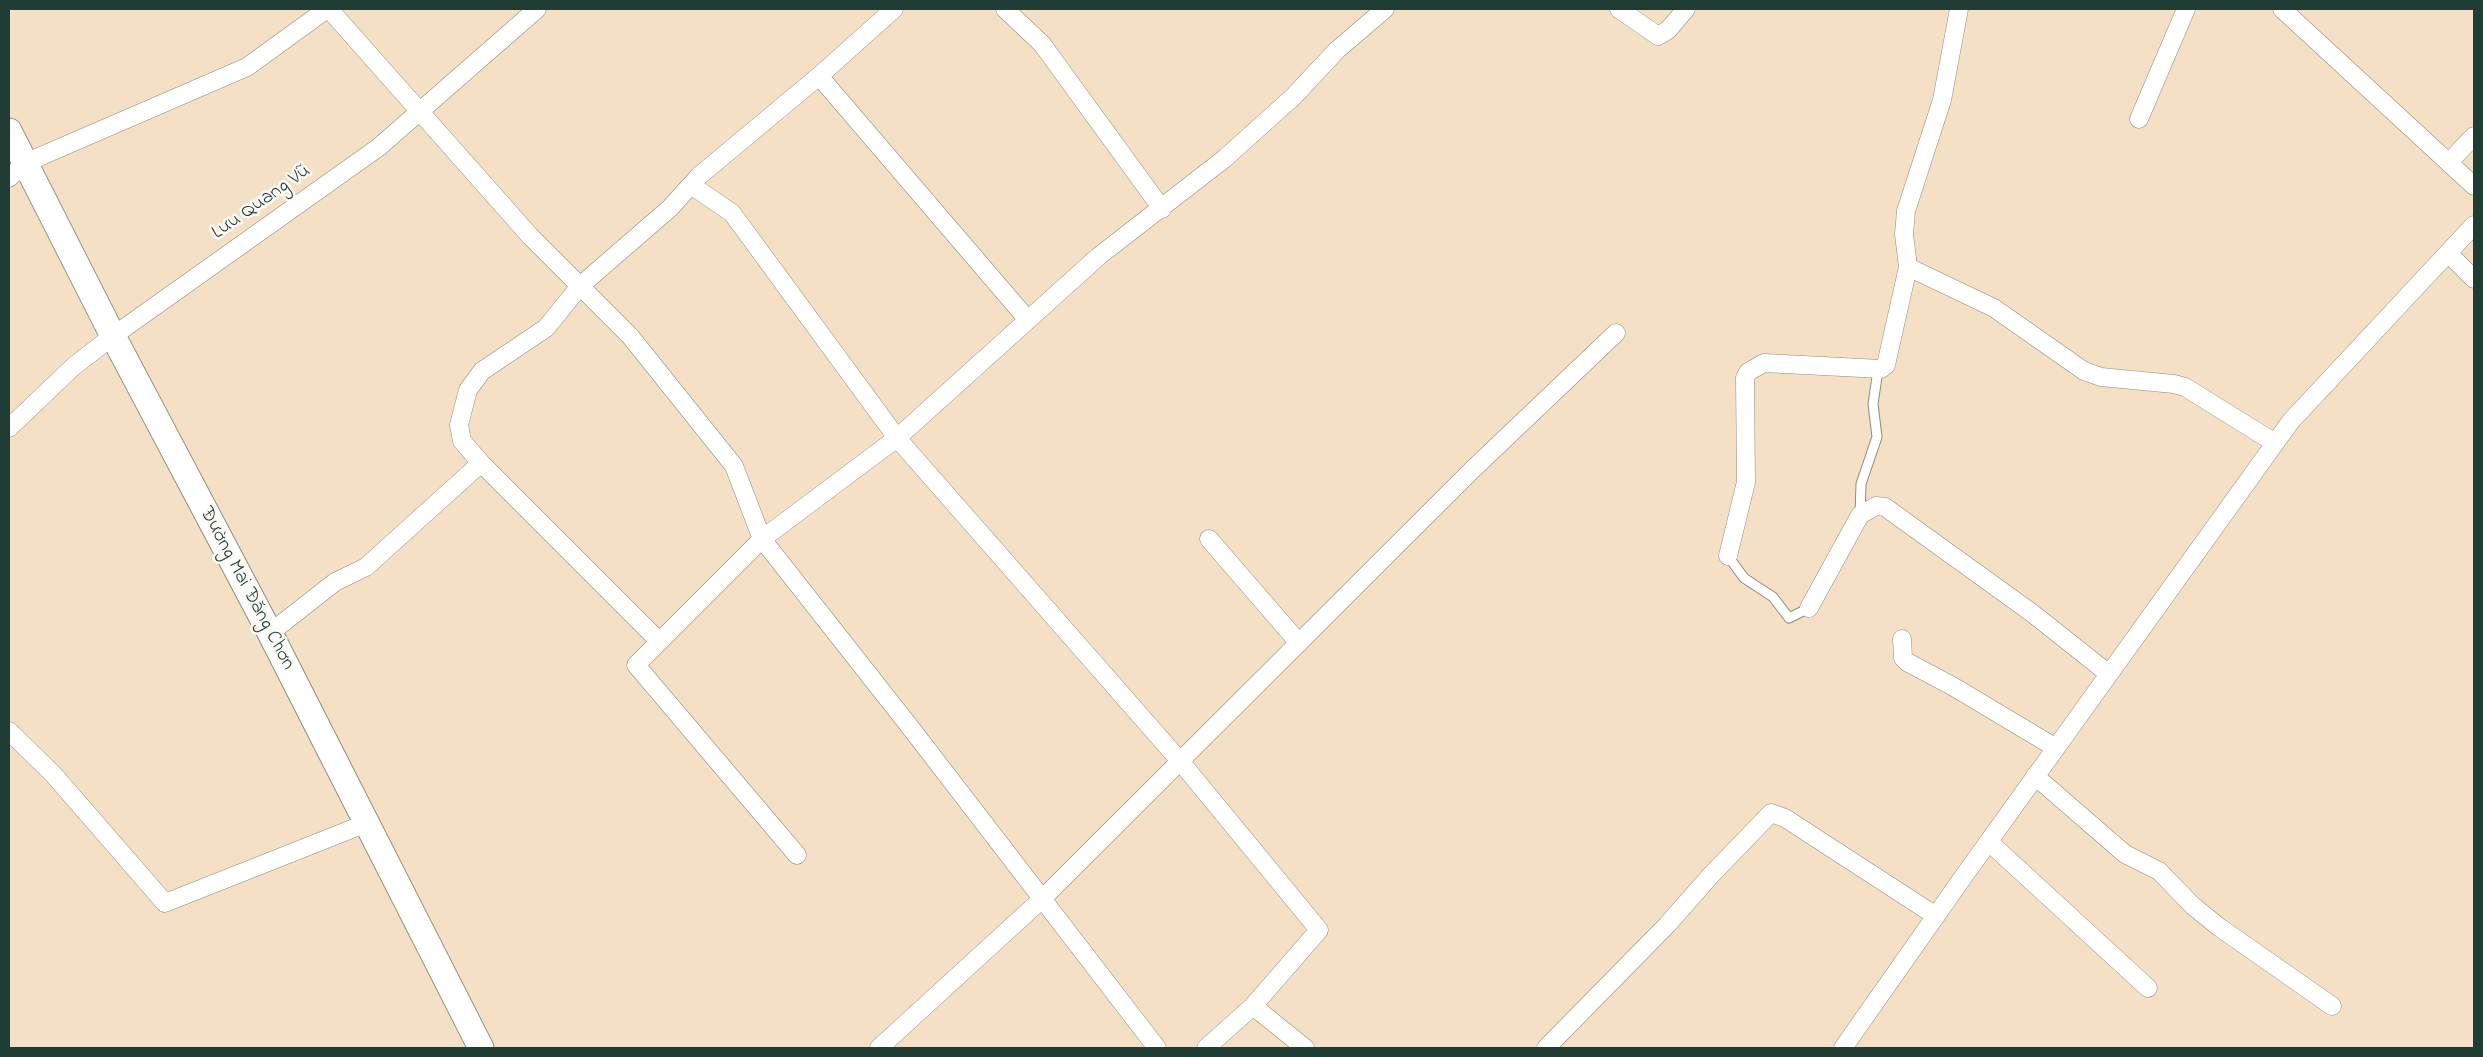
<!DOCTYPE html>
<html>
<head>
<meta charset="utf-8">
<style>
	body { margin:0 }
	#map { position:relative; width:2483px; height:1057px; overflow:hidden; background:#f5e0c5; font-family:"Indie Flower",sans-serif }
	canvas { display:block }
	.frame { position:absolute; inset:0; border:10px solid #1f3d34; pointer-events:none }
</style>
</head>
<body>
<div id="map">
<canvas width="2483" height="1057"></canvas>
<div class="frame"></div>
</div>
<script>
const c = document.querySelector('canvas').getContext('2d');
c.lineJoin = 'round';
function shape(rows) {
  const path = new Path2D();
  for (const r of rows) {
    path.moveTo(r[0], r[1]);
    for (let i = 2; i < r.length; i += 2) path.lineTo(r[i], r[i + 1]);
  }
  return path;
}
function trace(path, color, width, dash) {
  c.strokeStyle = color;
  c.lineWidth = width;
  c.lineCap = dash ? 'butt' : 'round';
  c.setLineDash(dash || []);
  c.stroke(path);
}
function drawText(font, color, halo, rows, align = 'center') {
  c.font = font + ' "Indie Flower",sans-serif';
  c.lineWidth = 5;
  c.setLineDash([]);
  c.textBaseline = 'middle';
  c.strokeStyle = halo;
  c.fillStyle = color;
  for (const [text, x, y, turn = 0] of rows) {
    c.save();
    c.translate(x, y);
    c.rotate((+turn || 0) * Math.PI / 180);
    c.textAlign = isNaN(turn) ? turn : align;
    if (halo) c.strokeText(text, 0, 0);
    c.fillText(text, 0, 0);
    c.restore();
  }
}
const lane = shape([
	[1860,515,1861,484,1877,437,1873,404,1878,370],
	[1728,556,1744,578,1773,597,1789,618,1809,608]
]);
const street = shape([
	[329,9,530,236,630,336,734,466,762,539,910,727,1157,1048],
	[1005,9,1042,44,1162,209],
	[1619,9,1658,36,1668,30,1686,9],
	[1959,9,1942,100,1906,211,1904,234,1908,267,1994,308,2084,371,2101,377,2174,384,2185,387,2275,443],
	[2282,9,2474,186],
	[819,76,1028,320],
	[2139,119,2186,9],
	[2449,162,2474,136],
	[9,178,25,163,247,67,327,9],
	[691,185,732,213,897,438,1180,761,1319,930,1253,1006,1206,1048],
	[2448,253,2474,279],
	[9,428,74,366,113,336,379,147,537,9],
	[1209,539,1299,643],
	[1728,556,1746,482,1745,378,1748,372,1764,363,1881,369,1886,365,1908,267],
	[1809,608,1860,515,1876,506,1885,507,2032,613,2109,674],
	[270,633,335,582,366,567,481,463],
	[1902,639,1903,658,1907,662,1954,687,2056,748],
	[659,641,481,463,462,441,459,425,468,390,482,371,546,328,580,286,670,208,699,176,819,76,894,9],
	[9,731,53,774,165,903,367,823],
	[2035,776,2125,854,2159,871,2193,906,2219,927,2332,1006],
	[1989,842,2148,988],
	[797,855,636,665,762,539,897,438,1099,256,1224,159,1293,97,1337,50,1385,9],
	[1253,1006,1305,1048],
	[879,1048,1042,899,1471,471,1616,333],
	[1546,1048,1667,925,1712,874,1771,813,1785,818,1936,916],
	[1843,1048,1966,873,2291,421,2474,225]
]);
const secondary = shape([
	[9,131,113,336,270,633,481,1048]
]);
trace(lane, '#8a8e7c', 11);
trace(street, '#8a8e7c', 19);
trace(secondary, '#8a8e7c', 27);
trace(lane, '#fff', 9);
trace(street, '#fff', 18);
trace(secondary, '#fff', 25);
drawText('20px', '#1f3d34', '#fdfcf7', [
	["Lưu Quang Vũ",262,203,-35],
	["Đường Mai Đăng Chơn",246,589,62]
]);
</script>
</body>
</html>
